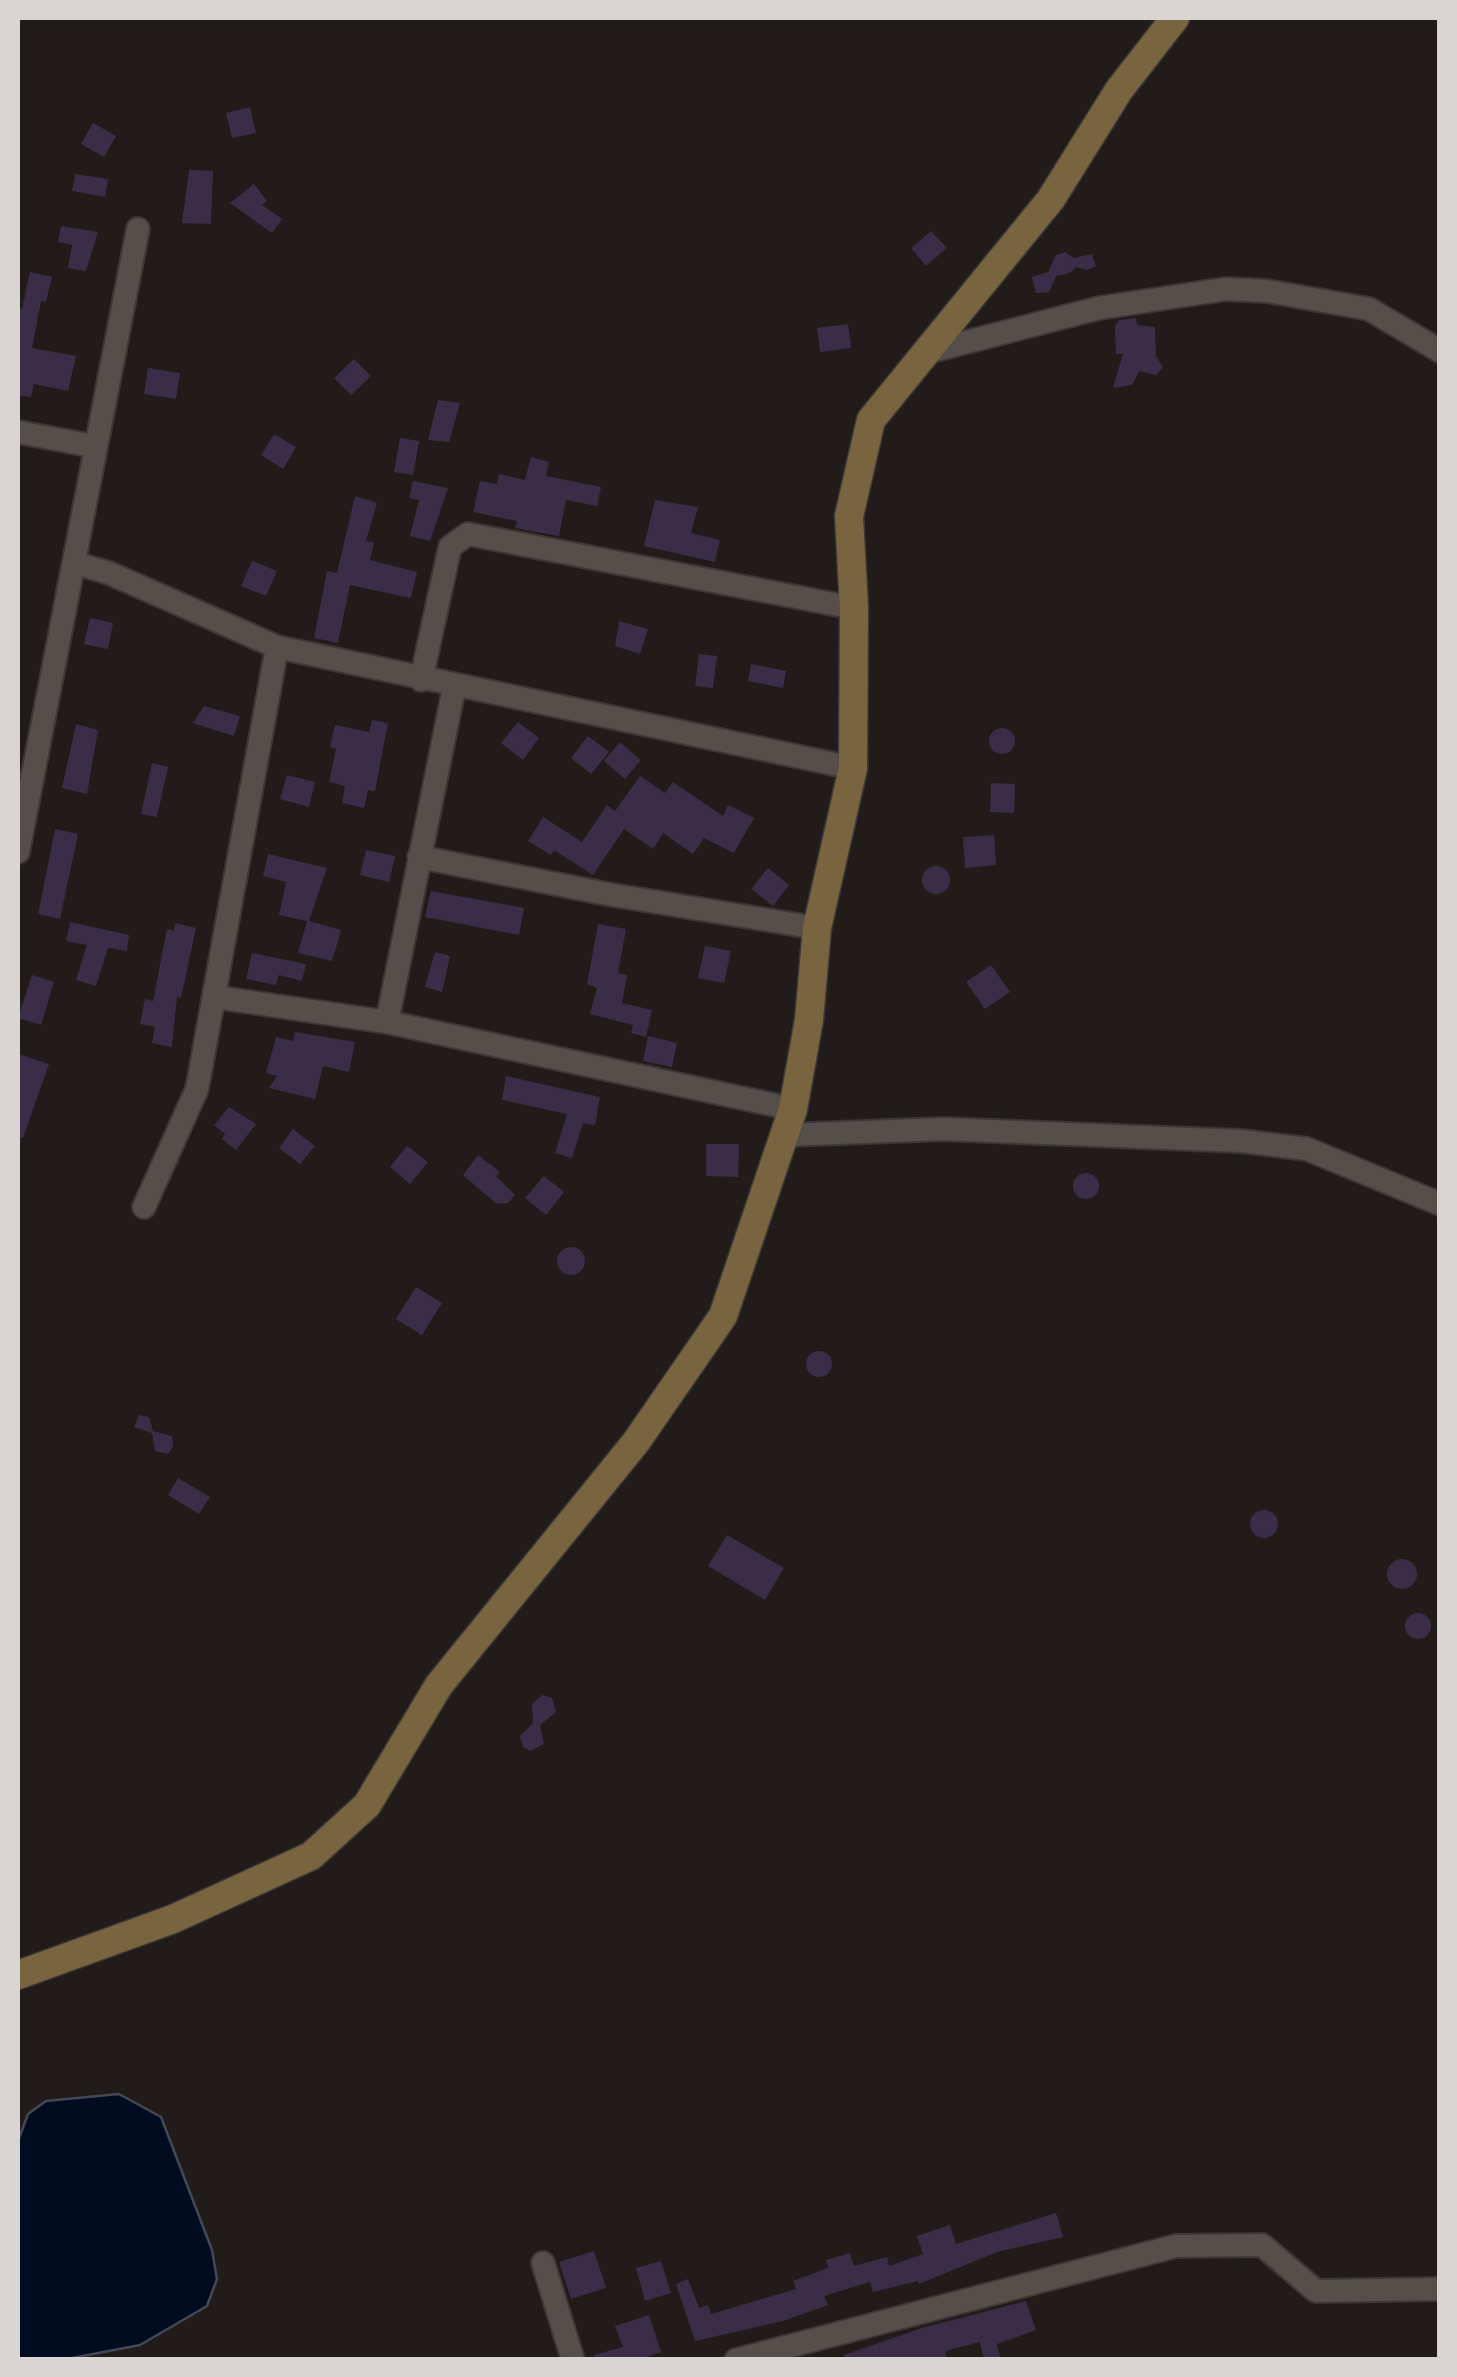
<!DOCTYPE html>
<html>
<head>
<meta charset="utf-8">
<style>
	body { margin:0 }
	#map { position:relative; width:1457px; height:2377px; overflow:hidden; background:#211c19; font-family:Inter,sans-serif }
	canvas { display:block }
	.frame { position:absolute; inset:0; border:20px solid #d9d5d3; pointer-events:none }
</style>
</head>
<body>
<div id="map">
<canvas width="1457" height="2377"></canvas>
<div class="frame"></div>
</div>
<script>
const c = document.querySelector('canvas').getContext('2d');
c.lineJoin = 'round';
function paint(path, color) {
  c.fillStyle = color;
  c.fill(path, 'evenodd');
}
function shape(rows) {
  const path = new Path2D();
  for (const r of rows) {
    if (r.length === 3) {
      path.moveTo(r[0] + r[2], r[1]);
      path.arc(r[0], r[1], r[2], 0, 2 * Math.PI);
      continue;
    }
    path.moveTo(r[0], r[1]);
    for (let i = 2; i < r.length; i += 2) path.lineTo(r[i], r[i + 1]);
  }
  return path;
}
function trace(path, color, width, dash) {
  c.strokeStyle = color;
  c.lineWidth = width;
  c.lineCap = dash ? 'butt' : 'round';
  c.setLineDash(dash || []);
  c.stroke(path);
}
const water = shape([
	[119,2094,161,2117,212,2250,217,2279,207,2306,140,2345,67,2359,18,2359,18,2141,28,2114,46,2101,119,2094]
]);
paint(water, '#010c21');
trace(water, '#424856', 2.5);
paint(shape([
	[250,107,256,133,232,138,226,113],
	[93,123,116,136,104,157,81,144],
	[189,170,213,171,211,224,182,223],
	[75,174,108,179,105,197,72,191],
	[254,184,267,201,262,205,282,219,272,233,230,203],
	[61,226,98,232,86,271,68,268,72,245,58,242],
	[931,231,947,248,926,266,911,248],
	[1065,252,1074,258,1092,254,1096,266,1087,270,1076,267,1070,273,1056,276,1049,292,1036,293,1032,277,1048,272,1056,255],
	[30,272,52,277,46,302,41,301,32,348,76,356,68,391,34,384,31,397,18,395,18,308,22,309],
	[1136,318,1137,325,1155,327,1156,356,1163,367,1156,375,1139,371,1132,385,1113,388,1123,354,1116,354,1115,326,1119,320],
	[848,324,851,348,820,352,817,328],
	[354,359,371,376,351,395,334,378],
	[148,368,180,373,176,399,144,394],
	[438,400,460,403,449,442,428,440],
	[274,434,296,447,283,469,261,455],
	[400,438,419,441,413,475,394,472],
	[531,457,549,462,546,476,601,487,597,506,566,500,559,536,515,528,517,521,473,512,480,481,497,484,499,474,525,480],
	[413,481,448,488,430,541,410,536,419,500,409,498],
	[355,496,377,503,366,541,374,542,370,560,417,572,411,598,350,585,338,643,314,638,327,571,337,573],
	[655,500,698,507,691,533,720,540,715,562,644,546],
	[252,561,277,571,266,596,241,586],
	[90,618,113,623,108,649,84,644],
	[619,621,648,629,640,654,615,646],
	[699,654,717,656,713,688,695,686],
	[751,664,786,671,783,688,748,681],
	[204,706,240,716,234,736,193,723],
	[372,720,388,723,375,791,368,790,364,808,342,803,345,786,329,782,336,749,330,747,335,725,369,732],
	[518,722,539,738,523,760,501,743],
	[76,724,98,730,87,794,62,788],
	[1002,741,13],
	[588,736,609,752,591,774,571,758],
	[620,742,641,760,625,779,604,761],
	[152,763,168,767,157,817,141,814],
	[287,775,315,782,309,807,280,799],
	[640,776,665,793,673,782,723,816,728,805,754,818,734,853,704,838,693,854,663,833,653,849,624,829,593,875,554,850,551,855,528,841,543,817,582,842,607,805,615,811],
	[991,783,1015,784,1014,813,990,812],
	[55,829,78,834,60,919,38,914],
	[994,835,996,865,965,868,963,837],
	[366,850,395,856,389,882,360,875],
	[268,854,327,868,309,921,341,930,332,961,298,953,307,921,279,915,286,882,263,876],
	[936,880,14],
	[768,868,789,885,773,906,751,889],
	[431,891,524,908,519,935,425,917],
	[70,922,129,935,127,951,108,948,96,986,76,980,87,945,66,941],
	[175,923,196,928,181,998,177,997,172,1047,152,1043,155,1027,140,1024,145,999,153,1001,167,929,174,931],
	[598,924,626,929,618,973,627,975,622,1003,652,1010,646,1037,631,1033,633,1025,590,1014,597,988,587,984],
	[705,946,731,951,724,983,698,978],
	[435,952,450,956,442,992,425,987],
	[252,953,306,964,302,981,279,975,276,985,246,979],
	[991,965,1010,992,985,1009,966,982],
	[32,975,54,982,41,1025,18,1018],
	[295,1032,355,1042,349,1072,323,1066,315,1099,269,1088,277,1076,266,1073,276,1037,293,1041],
	[648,1036,677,1043,672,1067,643,1061],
	[18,1054,49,1064,23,1138,18,1138],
	[506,1076,600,1097,595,1125,583,1123,572,1158,555,1153,567,1114,502,1100],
	[229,1107,256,1124,236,1150,222,1139,225,1134,214,1125],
	[293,1129,315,1146,300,1164,279,1148],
	[706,1144,739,1144,738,1177,706,1176],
	[407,1146,428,1162,410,1184,390,1167],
	[478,1155,500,1172,496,1176,515,1195,508,1203,497,1204,463,1175],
	[1086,1186,13],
	[544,1176,564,1192,546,1215,525,1198],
	[571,1261,14],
	[416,1287,442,1303,422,1335,396,1319],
	[819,1364,13],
	[139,1415,149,1417,153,1431,172,1436,173,1447,168,1454,155,1451,152,1433,134,1427],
	[178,1478,210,1497,199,1514,168,1495],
	[1264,1524,14],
	[727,1535,784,1568,765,1600,708,1566],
	[1402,1574,15],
	[1418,1626,13],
	[542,1695,552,1698,556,1712,540,1725,544,1744,530,1751,523,1747,520,1736,533,1723,532,1704],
	[1056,2213,1063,2237,997,2252,919,2284,918,2281,873,2292,870,2282,824,2296,828,2305,783,2321,695,2341,676,2284,688,2279,699,2308,708,2305,711,2314,796,2289,793,2281,828,2268,826,2260,850,2253,854,2266,887,2257,889,2266,923,2254,917,2236,950,2225,956,2244],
	[594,2251,606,2288,571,2299,559,2262],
	[661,2261,671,2293,645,2301,636,2268],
	[1026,2301,1036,2330,997,2344,1001,2360,984,2360,980,2342,945,2351,947,2360,845,2360,844,2355,922,2328],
	[649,2315,661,2352,638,2360,595,2360,594,2355,623,2347,615,2326]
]), '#3b2d47');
const minor = shape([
	[928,352,1099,308,1226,289,1267,291,1369,309,1440,351],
	[18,432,93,446],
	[75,563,109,573,277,647,853,768],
	[421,680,450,547,468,534,854,608],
	[18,852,138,229],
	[419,857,607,894,817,928],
	[215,997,387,1022,793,1109],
	[387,1022,454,688],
	[787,1135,943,1129,1241,1141,1307,1149,1440,1204],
	[144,1207,197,1089,277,647],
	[543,2263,573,2360],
	[736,2360,1176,2246,1262,2245,1316,2291,1440,2289]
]);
const secondary = shape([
	[18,1975,173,1919,311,1856,367,1805,439,1685,636,1442,723,1316,793,1109,809,1020,817,928,853,768,854,608,849,516,871,420,1051,199,1119,90,1175,18]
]);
trace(minor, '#3c3836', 26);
trace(secondary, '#3c3836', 31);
trace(minor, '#554e4b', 22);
trace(secondary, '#78643e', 28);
</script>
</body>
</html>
